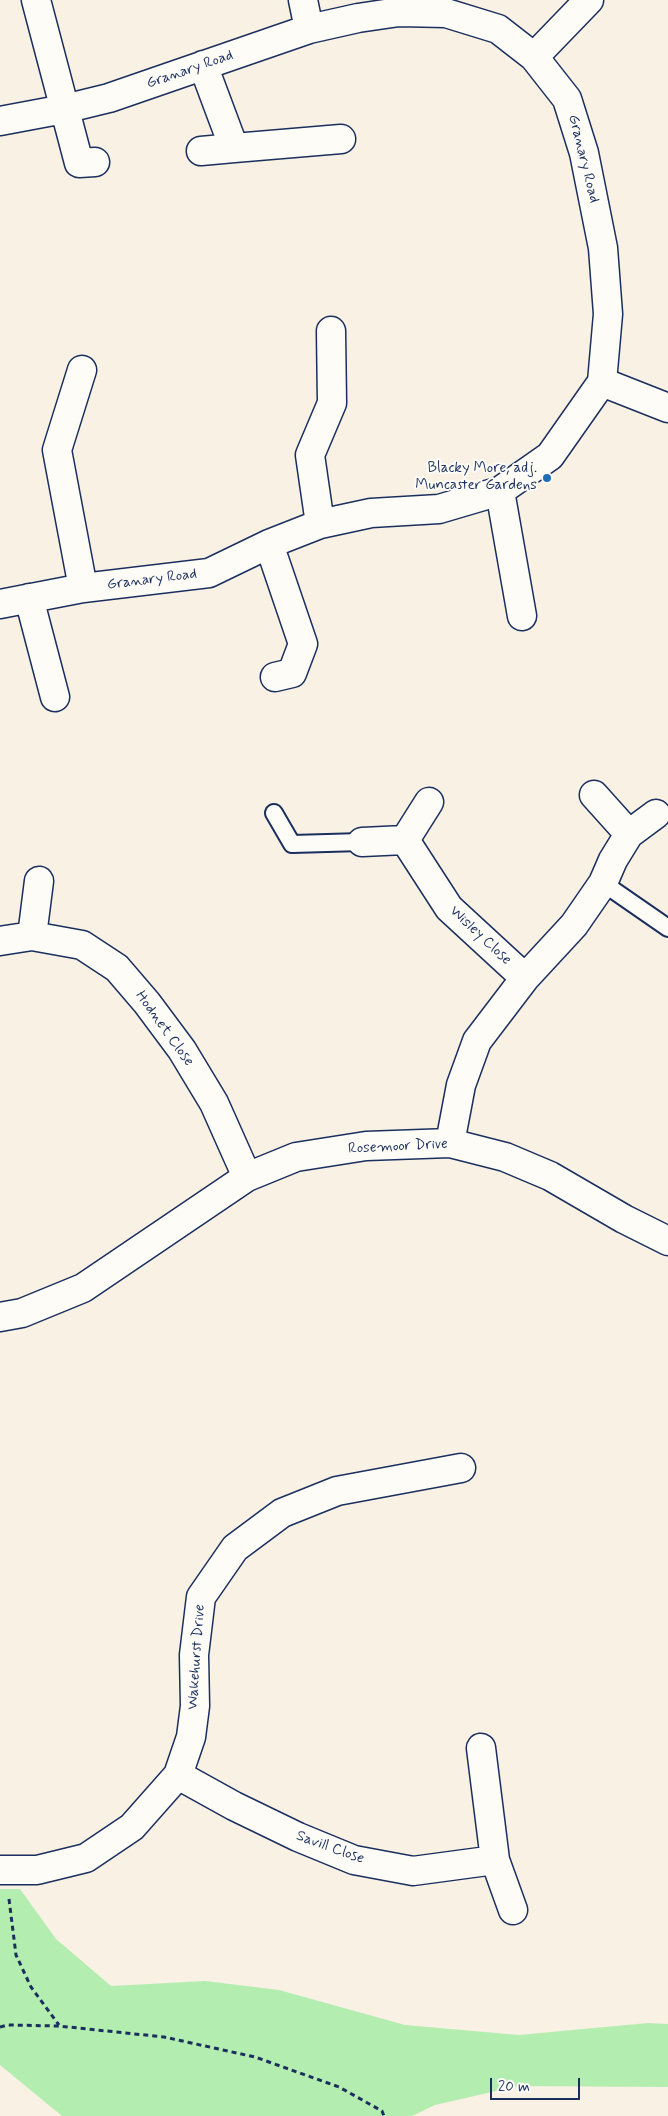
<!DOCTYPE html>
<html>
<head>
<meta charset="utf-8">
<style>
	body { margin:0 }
	#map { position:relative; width:668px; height:2116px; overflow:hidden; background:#f8f1e4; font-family:Mynerve,sans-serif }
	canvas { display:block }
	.scale { position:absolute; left:490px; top:2078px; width:90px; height:22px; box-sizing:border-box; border:2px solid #1b2f5e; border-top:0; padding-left:6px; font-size:15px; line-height:18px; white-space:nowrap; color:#1b2f5e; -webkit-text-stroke:4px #fdfcf7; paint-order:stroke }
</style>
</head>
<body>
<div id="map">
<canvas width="668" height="2116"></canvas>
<div class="scale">20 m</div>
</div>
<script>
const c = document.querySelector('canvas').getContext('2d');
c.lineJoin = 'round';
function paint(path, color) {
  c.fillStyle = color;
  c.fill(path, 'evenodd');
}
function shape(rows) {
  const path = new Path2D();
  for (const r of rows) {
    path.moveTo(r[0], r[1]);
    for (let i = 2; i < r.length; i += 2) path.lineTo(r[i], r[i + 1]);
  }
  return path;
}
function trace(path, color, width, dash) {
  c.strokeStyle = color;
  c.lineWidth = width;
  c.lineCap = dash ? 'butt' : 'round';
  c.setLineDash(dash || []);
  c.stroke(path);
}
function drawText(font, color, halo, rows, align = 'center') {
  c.font = font + ' Mynerve,sans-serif';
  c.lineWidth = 4;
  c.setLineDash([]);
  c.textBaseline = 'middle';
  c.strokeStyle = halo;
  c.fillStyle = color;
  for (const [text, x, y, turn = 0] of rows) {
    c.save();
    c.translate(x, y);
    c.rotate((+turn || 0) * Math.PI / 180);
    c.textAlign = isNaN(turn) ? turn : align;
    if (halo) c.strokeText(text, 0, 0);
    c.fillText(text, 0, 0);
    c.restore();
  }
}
paint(shape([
	[0,1889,20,1889,56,1939,111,1986,205,1981,279,1990,405,2025,519,2035,648,2023,668,2024,668,2087,518,2086,435,2105,412,2116,62,2116,0,2065]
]), '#b4edb0');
const lane = shape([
	[274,813,292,844,362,842],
	[603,883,668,928]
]);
const street = shape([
	[36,0,79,163,95,162],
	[303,0,309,29],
	[534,57,589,0],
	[203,65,234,148,341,139],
	[0,121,64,109,109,98,309,29,358,18,399,12,446,13,498,29,534,57,567,99,584,153,603,248,608,314,602,382,550,456,500,491,439,509,371,513,320,524,269,544,209,573,83,588,0,604],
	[201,151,234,148],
	[82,370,57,450,83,588],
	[602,382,668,408],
	[500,491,522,616],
	[320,524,310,455,332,403,331,331],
	[269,544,303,644,292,673,275,677],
	[29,598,55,697],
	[594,795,629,834],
	[405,840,449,908,525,978],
	[362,842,405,840,429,802],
	[39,881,32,936,82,945,117,968,147,1003,182,1050,214,1103,247,1177],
	[0,941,32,936],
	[450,1143,461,1085,477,1041,525,978,574,925,603,883,613,860,629,834,656,814],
	[0,1317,22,1313,83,1288,247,1177,296,1157,366,1146,450,1143,505,1157,550,1176,624,1219,668,1241],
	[178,1775,234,1806,298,1837,354,1860,413,1871,495,1860,481,1748],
	[495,1860,513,1910],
	[0,1870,37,1870,86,1858,132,1827,178,1775,191,1737,195,1706,194,1655,201,1597,235,1548,282,1513,337,1491,461,1468]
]);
trace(lane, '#1b2f5e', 20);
trace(street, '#1b2f5e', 31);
trace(shape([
	[9,1899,16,1955,31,1987,59,2025],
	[0,2027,8,2025,59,2026,164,2037,255,2057,339,2087,382,2111,384,2116]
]), '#1b2f5e', 3, [5, 4]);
trace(lane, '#fdfcf7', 16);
trace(street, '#fdfcf7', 28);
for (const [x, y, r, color] of [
	[547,478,5,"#1f6fb2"]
]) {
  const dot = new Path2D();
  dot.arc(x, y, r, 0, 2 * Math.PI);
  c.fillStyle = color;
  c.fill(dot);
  trace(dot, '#fdfcf7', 2);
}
drawText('15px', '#1b2f5e', '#fdfcf7', [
	["Granary Road",190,70,-19],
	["Granary Road",583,159,76],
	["Granary Road",152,580,-7],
	["Wisley Close",480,936,43],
	["Hodnet Close",164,1029,54],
	["Rosemoor Drive",398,1147,-3],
	["Wakehurst Drive",197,1657,-86],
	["Savill Close",330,1848,20]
]);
drawText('15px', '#1b2f5e', '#fdfcf7', [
	["Blacky More, adj.",537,469],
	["Muncaster Gardens",537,486]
], 'right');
</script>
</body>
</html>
